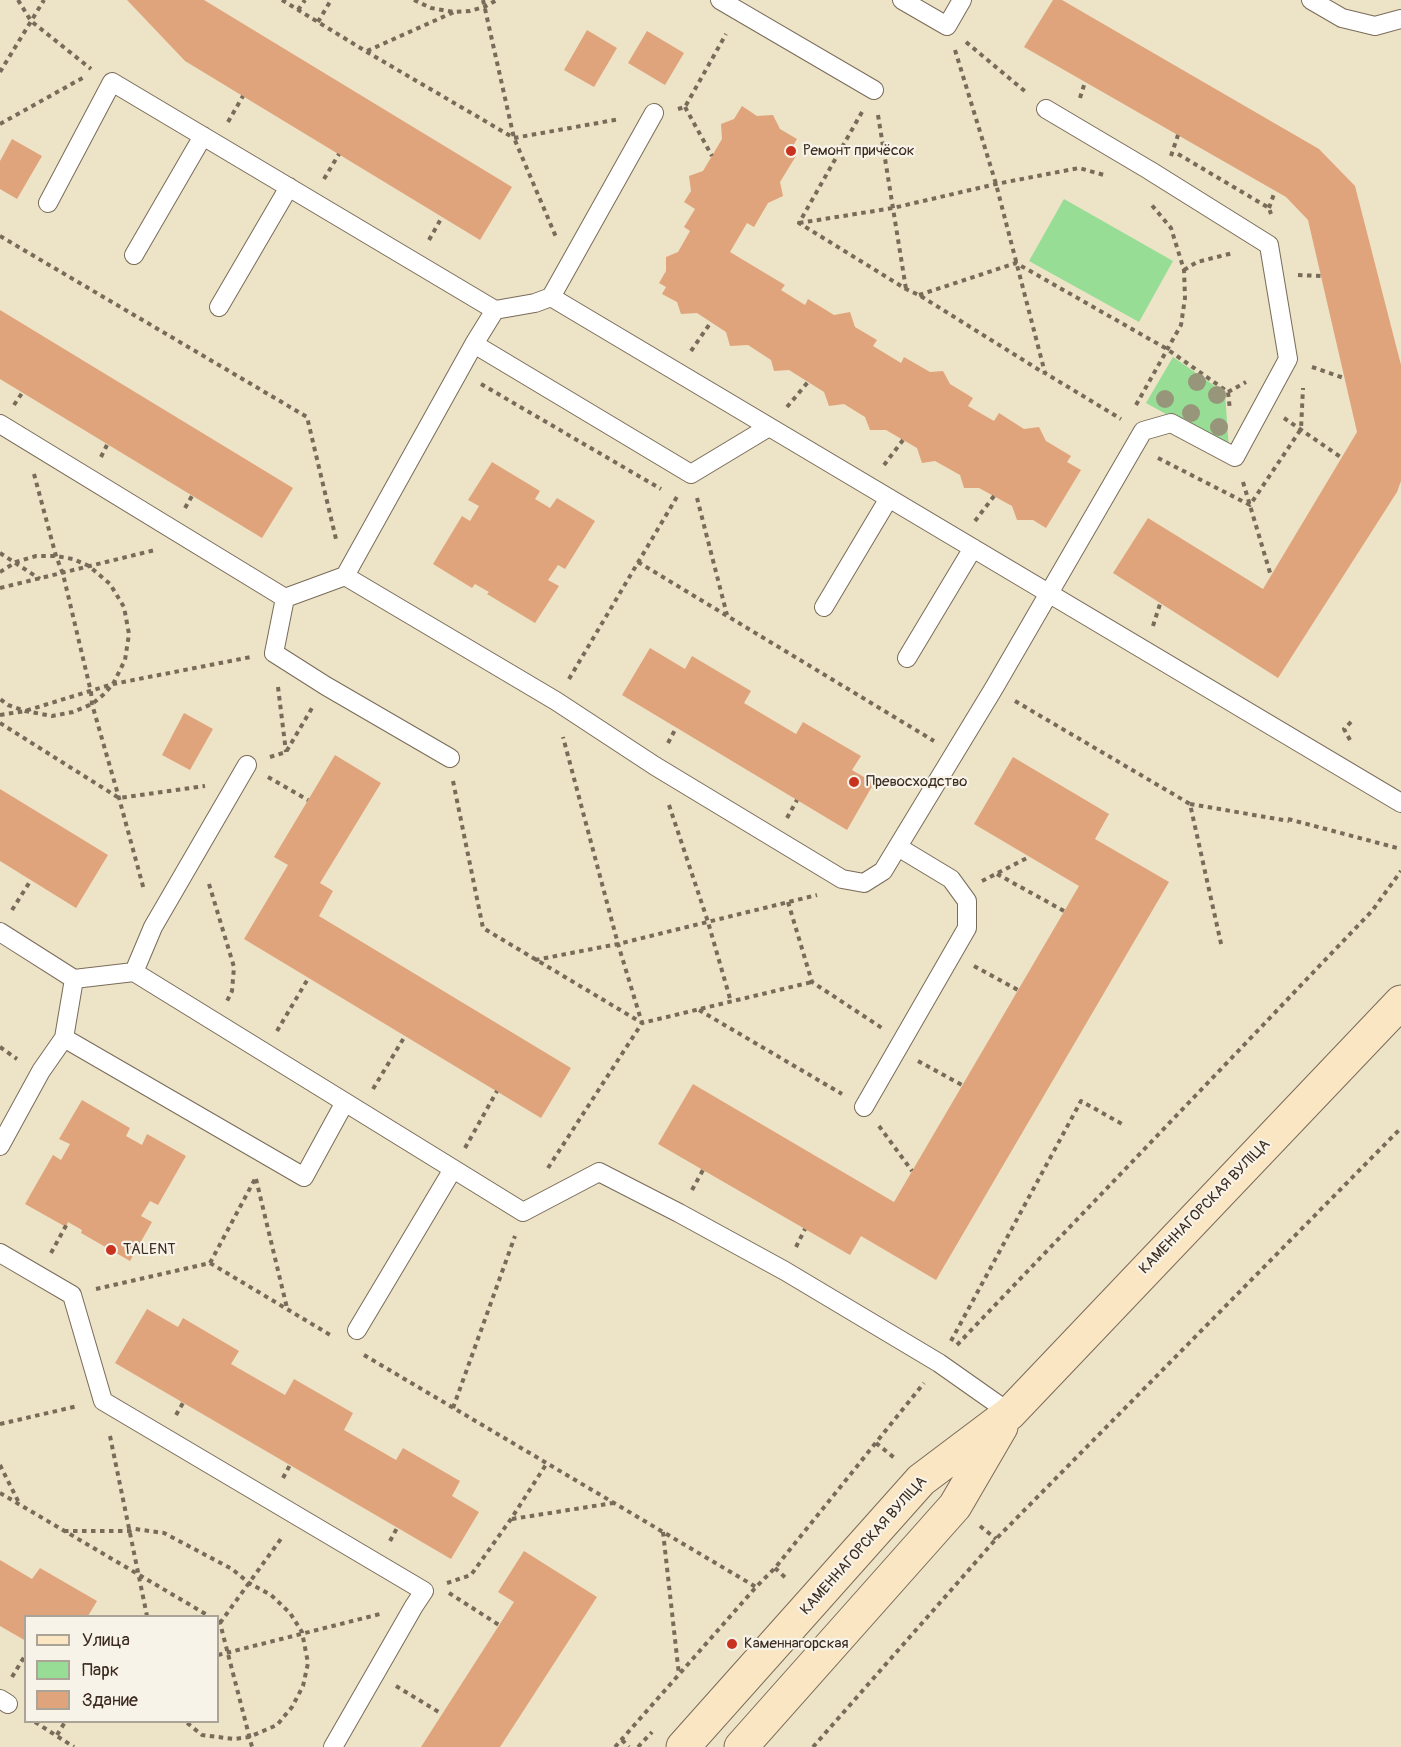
<!DOCTYPE html>
<html>
<head>
<meta charset="utf-8">
<style>
	body { margin:0 }
	#map { position:relative; width:1401px; height:1747px; overflow:hidden; background:#ede3c6; font-family:Pangolin,sans-serif }
	canvas { display:block }
	.legend { position:absolute; left:24px; top:1615px; width:195px; height:108px; box-sizing:border-box; background:#f7f3e8; border:2px solid #aca397; margin:0; padding:8px 10px; list-style:none; font-size:18px; color:#3b2a1e }
	.legend li { display:flex; align-items:center; gap:12px; height:30px }
	.legend b { width:30px; border:2px solid #aca397 }
</style>
</head>
<body>
<div id="map">
<canvas width="1401" height="1747"></canvas>
<ul class="legend">
<li><b style="height:8px;background:#fbe6c4"></b>Улица</li>
<li><b style="height:16px;background:#97dd96"></b>Парк</li>
<li><b style="height:16px;background:#e0a47d"></b>Здание</li>
</ul>
</div>
<script>
const c = document.querySelector('canvas').getContext('2d');
c.lineJoin = 'round';
function paint(path, color) {
  c.fillStyle = color;
  c.fill(path, 'evenodd');
}
function shape(rows) {
  const path = new Path2D();
  for (const r of rows) {
    path.moveTo(r[0], r[1]);
    for (let i = 2; i < r.length; i += 2) path.lineTo(r[i], r[i + 1]);
  }
  return path;
}
function trace(path, color, width, dash) {
  c.strokeStyle = color;
  c.lineWidth = width;
  c.lineCap = dash ? 'butt' : 'round';
  c.setLineDash(dash || []);
  c.stroke(path);
}
function drawText(font, color, halo, rows, align = 'center') {
  c.font = font + ' Pangolin,sans-serif';
  c.lineWidth = 4.5;
  c.setLineDash([]);
  c.textBaseline = 'middle';
  c.strokeStyle = halo;
  c.fillStyle = color;
  for (const [text, x, y, turn = 0] of rows) {
    c.save();
    c.translate(x, y);
    c.rotate((+turn || 0) * Math.PI / 180);
    c.textAlign = isNaN(turn) ? turn : align;
    if (halo) c.strokeText(text, 0, 0);
    c.fillText(text, 0, 0);
    c.restore();
  }
}
paint(shape([
	[1064,199,1173,261,1139,322,1029,261],
	[1173,357,1225,393,1229,449,1146,403]
]), '#97dd96');
paint(shape([
	[127,0,204,0,512,187,480,240,185,61],
	[1053,0,1062,0,1319,149,1355,186,1401,365,1401,481,1397,492,1278,678,1113,573,1148,518,1263,589,1357,432,1308,220,1286,197,1024,47],
	[587,30,617,48,594,87,564,70],
	[647,31,684,53,665,85,628,63],
	[742,106,757,116,773,115,780,129,797,139,789,153,796,156,780,182,783,196,768,203,754,227,747,223,730,252,785,285,781,290,805,305,808,299,834,315,850,312,855,327,877,340,873,346,901,363,904,357,930,372,943,371,950,384,973,398,968,406,994,421,999,413,1024,429,1039,427,1046,441,1071,456,1067,462,1081,470,1046,528,1033,520,1017,520,1012,506,979,488,964,488,960,475,935,461,922,463,917,448,886,430,870,430,865,417,844,404,829,406,824,392,789,370,774,371,771,360,748,345,730,346,726,332,697,313,681,314,677,302,662,294,666,287,659,283,666,271,666,257,678,252,690,231,684,227,695,209,684,202,691,191,689,176,703,171,722,139,721,124,734,119],
	[12,139,42,156,17,199,0,189,0,161],
	[0,310,293,488,262,538,0,379],
	[492,462,540,491,535,499,550,508,557,498,595,521,565,569,558,565,548,580,559,586,535,623,487,594,489,592,475,584,472,588,433,564,462,516,470,521,479,506,468,500],
	[650,648,685,669,692,656,751,691,744,703,796,734,803,722,861,756,852,770,874,783,847,830,622,695],
	[184,713,213,729,190,770,162,755],
	[335,755,381,783,320,883,333,891,319,916,571,1068,541,1118,244,939,288,865,274,857],
	[1013,757,1109,814,1095,839,1169,882,936,1280,861,1236,850,1255,658,1144,693,1084,894,1202,1079,886,974,824],
	[0,789,108,855,76,908,0,861],
	[82,1100,130,1128,126,1136,142,1145,147,1134,186,1156,158,1205,150,1201,141,1216,152,1222,130,1261,81,1233,82,1230,68,1222,66,1227,25,1204,53,1155,61,1160,70,1144,59,1139],
	[147,1309,178,1327,183,1318,239,1351,231,1364,285,1395,294,1379,353,1413,344,1430,396,1460,403,1448,460,1481,452,1496,479,1512,451,1559,115,1363],
	[524,1551,597,1597,500,1747,421,1747,514,1602,498,1592],
	[0,1560,32,1579,40,1568,97,1601,88,1616,26,1616,26,1641,0,1626]
]), '#e0a47d');
const lane = shape([
	[720,0,874,90],
	[902,0,947,26,962,0],
	[1311,0,1342,18,1375,26,1401,19],
	[48,203,112,82,495,310,535,303,551,297,654,113],
	[134,255,203,136],
	[551,297,1401,803],
	[219,307,289,187],
	[474,344,691,474,769,427],
	[0,424,285,598,345,576,556,701,655,766,842,879,864,883,883,871,994,688,1143,431,1171,423,1235,457,1288,359,1269,245,1149,170,1046,109],
	[345,576,474,344,495,310],
	[285,598,274,653,326,686,450,758],
	[824,607,889,498],
	[907,658,973,548],
	[0,932,74,979],
	[134,972,153,927,247,765],
	[64,1038,304,1177,345,1102],
	[864,1107,967,928,967,901,951,879,898,847],
	[0,1146,41,1071,64,1038,74,979,134,972,523,1212,599,1172,679,1213,785,1271,939,1363,1010,1413],
	[0,1253,72,1295,103,1401,424,1591,414,1606,333,1747],
	[357,1330,453,1169],
	[0,1699,8,1704]
]);
const secondary = shape([
	[683,1747,921,1480,1010,1413,1401,1002],
	[741,1747,955,1506,1001,1427]
]);
trace(lane, '#796b59', 20);
trace(secondary, '#796b59', 35);
trace(shape([
	[18,0,31,21,91,69],
	[282,0,367,52,514,138,620,119],
	[414,0,431,8,454,12,470,11,484,7,497,0],
	[483,0,514,138,556,237],
	[298,10,305,0],
	[318,22,331,0],
	[966,42,1027,93],
	[955,50,996,184,1045,373,1121,419],
	[367,51,454,12],
	[0,72,44,0],
	[1080,98,1085,82],
	[685,107,712,156],
	[678,109,685,107,726,34],
	[862,112,799,223,906,289,919,295,1044,373],
	[878,115,906,289],
	[228,122,243,96],
	[0,124,86,76],
	[1178,154,1269,208,1271,214],
	[1171,156,1178,135],
	[324,179,339,154],
	[1269,208,1275,191],
	[799,223,893,208,996,184,1079,168,1104,175],
	[0,236,307,417,336,539],
	[429,240,442,217],
	[1184,270,1197,262,1233,253],
	[1298,275,1321,276],
	[919,295,1016,263,1167,349,1228,392,1230,410],
	[691,351,711,322],
	[1312,367,1344,378],
	[481,384,661,489],
	[1228,392,1246,382],
	[14,405,22,393],
	[1136,405,1181,325,1185,298,1184,270,1171,228,1150,203],
	[787,407,808,382],
	[1284,418,1342,458],
	[101,457,107,445],
	[1158,458,1250,505,1301,429,1303,388],
	[884,465,903,440],
	[34,474,56,556,63,574,91,692,92,704,119,798,144,890],
	[1243,482,1271,576],
	[697,498,727,615],
	[185,508,192,496],
	[975,521,994,496],
	[0,553,40,579],
	[638,562,934,741],
	[0,572,16,562,36,556,56,556,73,559,89,566,110,584,124,607,129,634,125,660,113,684,103,695,92,704,73,712,52,716,25,711,8,705,0,699],
	[0,588,155,550],
	[1153,626,1160,604],
	[569,679,678,495],
	[278,687,286,752],
	[1015,701,1190,804,1222,948],
	[0,715,25,711,113,684,251,657],
	[0,723,119,798,205,786],
	[1350,740,1344,729,1353,720],
	[668,743,676,728],
	[270,757,286,752,312,708],
	[268,777,308,800],
	[453,781,483,928,642,1023,812,982],
	[1190,804,1289,821],
	[669,805,708,922,731,1002],
	[787,818,797,800],
	[1288,819,1401,849],
	[997,874,1064,911],
	[982,881,1029,857],
	[209,884,234,967,232,991,227,1001],
	[788,902,812,982,882,1028],
	[12,910,31,880],
	[535,960,618,944,817,895],
	[974,966,1018,990],
	[699,1010,842,1094],
	[277,1031,309,977],
	[0,1047,17,1059],
	[918,1061,962,1085],
	[373,1089,405,1036],
	[879,1126,912,1171],
	[465,1148,497,1091],
	[548,1168,642,1023,618,944,563,737],
	[256,1179,287,1308],
	[692,1190,703,1170],
	[796,1247,805,1229],
	[51,1253,68,1222],
	[210,1263,255,1179],
	[96,1289,210,1263,332,1336],
	[951,1341,1081,1101,1122,1124],
	[957,1345,1372,911,1401,871],
	[364,1355,756,1587],
	[453,1408,515,1236],
	[176,1415,183,1403],
	[0,1424,78,1406],
	[110,1436,147,1616],
	[876,1443,897,1460],
	[0,1465,20,1505],
	[283,1478,290,1465],
	[0,1493,209,1616],
	[512,1519,613,1503],
	[980,1526,996,1539],
	[64,1531,129,1531,135,1529,164,1533,232,1569,249,1583,271,1595,290,1613,302,1632,308,1663,303,1686,292,1707,277,1725,249,1737,234,1739,202,1735,186,1722],
	[663,1532,679,1675],
	[390,1541,397,1528],
	[775,1568,788,1580],
	[447,1583,471,1575,511,1519,547,1463],
	[449,1593,499,1625],
	[218,1621,220,1623,252,1747],
	[220,1623,283,1536],
	[218,1655,380,1614],
	[12,1677,26,1654],
	[396,1686,442,1714],
	[35,1722,74,1747],
	[57,1735,65,1722],
	[622,1740,629,1747],
	[615,1747,756,1587,775,1568,924,1383],
	[638,1747,652,1732],
	[813,1747,996,1539,1401,1128]
]), '#796b59', 4, [4.5, 4.5]);
trace(lane, '#fff', 18);
trace(secondary, '#fbe6c4', 33);
c.fillStyle = '#98967a';
for (const [x, y] of [
	[1197,382],
	[1217,395],
	[1165,399],
	[1191,413],
	[1219,427]
]) {
  c.beginPath();
  c.arc(x, y, 9, 0, 2 * Math.PI);
  c.fill();
}
for (const [x, y, r, color] of [
	[791,151,6,"#c8321e"],
	[854,782,6,"#c8321e"],
	[111,1250,6,"#c8321e"],
	[732,1644,6,"#c8321e"]
]) {
  const dot = new Path2D();
  dot.arc(x, y, r, 0, 2 * Math.PI);
  c.fillStyle = color;
  c.fill(dot);
  trace(dot, '#f7f3e8', 2);
}
drawText('15px', '#3b2a1e', '#f7f3e8', [
	["Ремонт причёсок",803,151],
	["Превосходство",866,782],
	["TALENT",123,1250],
	["Каменнагорская",744,1644]
], 'left');
drawText('15px', '#3b2a1e', '#f7f3e8', [
	["КАМЕННАГОРСКАЯ ВУЛІЦА",1205,1207,-46],
	["КАМЕННАГОРСКАЯ ВУЛІЦА",864,1546,-48]
]);
</script>
</body>
</html>
